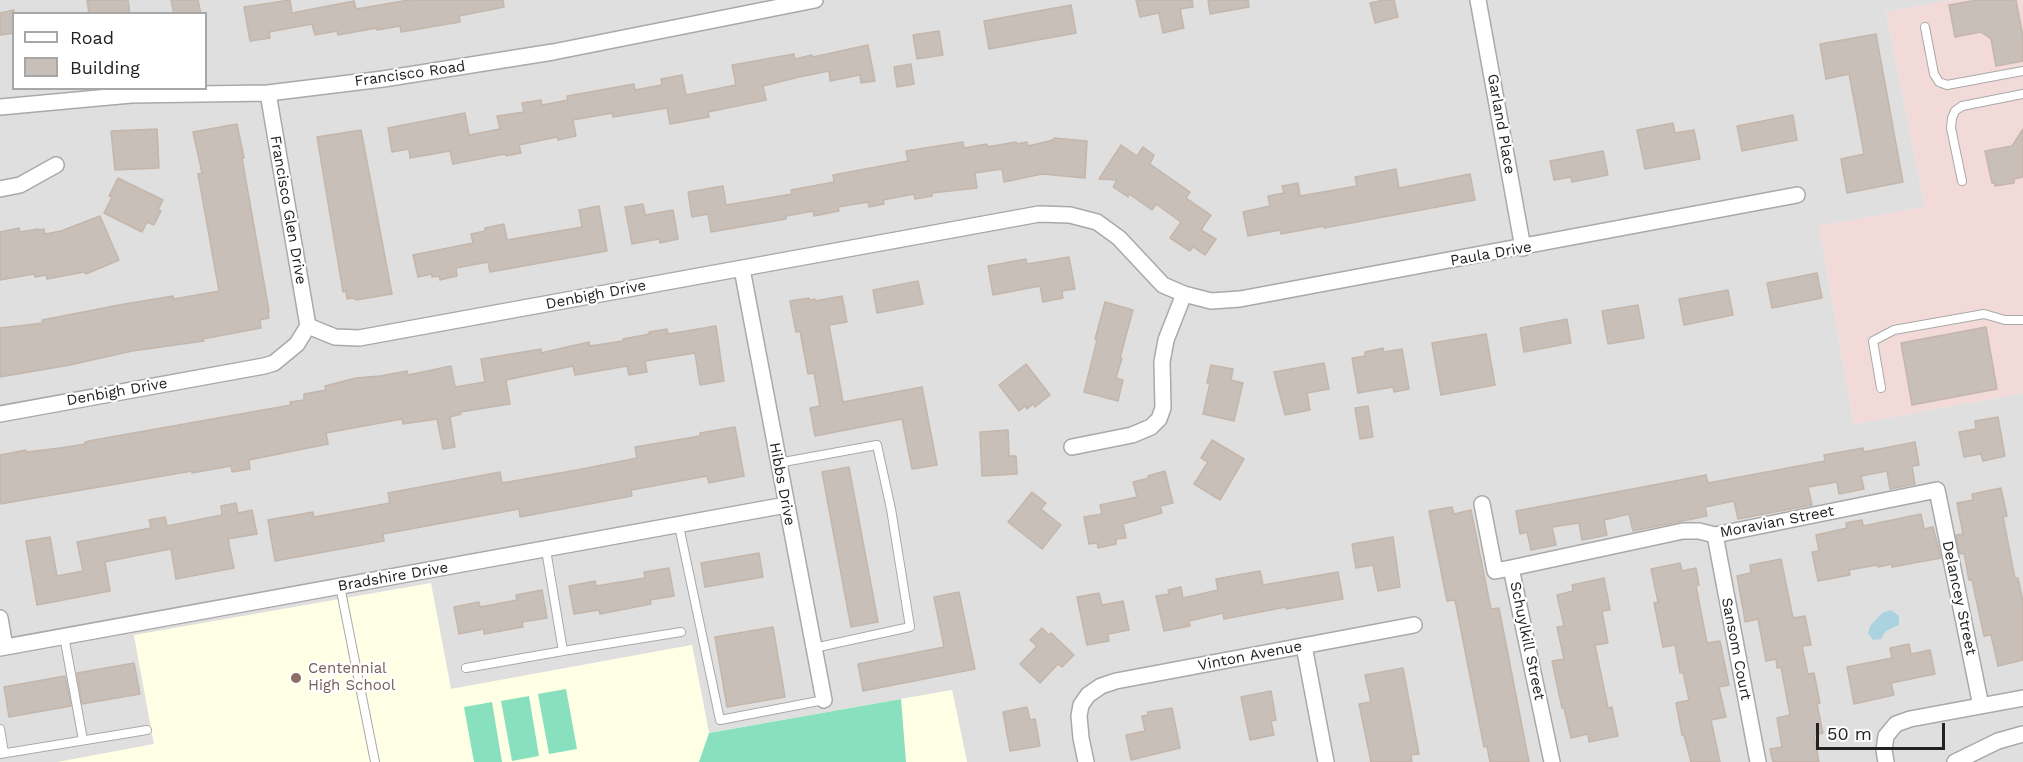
<!DOCTYPE html>
<html>
<head>
<meta charset="utf-8">
<style>
	body { margin:0 }
	#map { position:relative; width:2023px; height:762px; overflow:hidden; background:#f2efe9; font-family:"Work Sans",sans-serif }
	canvas { display:block }
	.legend { position:absolute; left:12px; top:12px; width:195px; height:78px; box-sizing:border-box; background:#fff; border:2px solid #a7a7a7; margin:0; padding:8px 10px; list-style:none; font-size:18px; color:#222 }
	.legend li { display:flex; align-items:center; gap:12px; height:30px }
	.legend b { width:30px; border:2px solid #a7a7a7 }
	.scale { position:absolute; left:1816px; top:723px; width:129px; height:27px; box-sizing:border-box; border:3px solid #222; border-top:0; padding-left:8px; font-size:18px; line-height:21px; white-space:nowrap; color:#222; -webkit-text-stroke:4px #fff; paint-order:stroke }
</style>
</head>
<body>
<div id="map">
<canvas width="2023" height="762"></canvas>
<ul class="legend">
<li><b style="height:8px;background:#fff"></b>Road</li>
<li><b style="height:16px;background:#c7bfb8"></b>Building</li>
</ul>
<div class="scale">50 m</div>
</div>
<script>
const c = document.querySelector('canvas').getContext('2d');
c.lineJoin = 'round';
function paint(path, color) {
  c.fillStyle = color;
  c.fill(path, 'evenodd');
}
function shape(rows) {
  const path = new Path2D();
  for (const r of rows) {
    path.moveTo(r[0], r[1]);
    for (let i = 2; i < r.length; i += 2) path.lineTo(r[i], r[i + 1]);
  }
  return path;
}
function trace(path, color, width, dash) {
  c.strokeStyle = color;
  c.lineWidth = width;
  c.lineCap = dash ? 'butt' : 'round';
  c.setLineDash(dash || []);
  c.stroke(path);
}
function drawText(font, color, halo, rows, align = 'center') {
  c.font = font + ' "Work Sans",sans-serif';
  c.lineWidth = 4.5;
  c.setLineDash([]);
  c.textBaseline = 'middle';
  c.strokeStyle = halo;
  c.fillStyle = color;
  for (const [text, x, y, turn = 0] of rows) {
    c.save();
    c.translate(x, y);
    c.rotate((+turn || 0) * Math.PI / 180);
    c.textAlign = isNaN(turn) ? turn : align;
    if (halo) c.strokeText(text, 0, 0);
    c.fillText(text, 0, 0);
    c.restore();
  }
}
paint(shape([
	[0,0,1953,0,1886,12,1925,207,1819,226,1854,424,2023,393,2023,762,967,762,952,690,709,733,692,645,451,689,430,584,134,636,154,744,58,762,0,762],
	[14,14,206,14,206,88,14,88]
]), '#e0dfdf');
paint(shape([
	[1953,0,2023,0,2023,393,1854,424,1819,226,1925,207,1886,12]
]), '#f2dad9');
paint(shape([
	[431,583,451,689,692,645,709,733,952,690,967,762,58,762,154,744,134,635]
]), '#ffffe5');
paint(shape([
	[566,689,577,749,549,754,538,694],
	[529,696,539,756,512,761,501,701],
	[901,699,906,762,699,762,709,733],
	[492,702,502,762,474,762,464,707]
]), '#88e0be');
paint(shape([
	[1891,610,1899,616,1899,625,1886,631,1881,639,1873,640,1868,633,1870,626,1882,613]
]), '#aad3df');
const building = shape([
	[87,0,128,0,130,14,89,14,87,0],
	[171,0,198,0,201,14,174,14,171,0],
	[290,0,292,13,354,1,356,9,409,0,503,0,504,7,459,16,460,22,401,32,400,26,377,30,377,28,338,35,337,31,315,35,312,24,269,32,270,38,250,41,244,7,290,0],
	[1136,0,1192,0,1193,7,1180,9,1184,28,1163,33,1159,13,1140,17,1136,0],
	[1208,0,1248,0,1249,7,1210,14,1208,0],
	[1384,0,1394,0,1398,17,1375,23,1370,3,1384,0],
	[1977,0,2016,0,2023,36,2023,61,1996,66,1991,39,1981,32,1955,37,1949,5,1977,0],
	[1071,5,1076,33,989,49,984,21,1071,5],
	[14,10,14,33,0,35,0,13,14,10],
	[939,31,943,55,917,59,913,35,939,31],
	[1876,34,1903,182,1847,193,1841,159,1864,154,1858,121,1849,74,1826,79,1820,44,1876,34],
	[868,45,875,81,861,83,860,75,830,81,829,71,799,77,763,86,766,100,708,112,709,117,670,124,667,108,613,117,612,113,573,120,576,136,558,140,557,137,519,145,521,153,506,156,505,154,453,164,450,151,410,158,409,149,392,152,388,128,465,113,469,135,500,129,497,116,524,112,522,103,541,100,542,105,568,100,567,96,634,84,635,90,662,85,661,79,682,75,686,95,736,85,732,65,794,54,795,59,812,55,813,57,868,45],
	[911,64,914,84,897,87,894,67,911,64],
	[1793,115,1797,140,1742,151,1737,126,1793,115],
	[1673,123,1675,133,1694,130,1700,159,1645,169,1637,130,1673,123],
	[237,124,244,158,242,158,269,311,268,311,269,318,260,320,261,328,203,339,204,341,132,351,70,365,0,377,0,328,43,323,42,320,119,305,173,296,174,299,219,291,198,174,202,173,193,132,237,124],
	[157,129,159,168,115,170,111,131,157,129],
	[2023,129,2023,177,2014,179,2014,183,1995,186,1995,183,1992,183,1985,151,2012,146,2023,129],
	[361,130,392,294,356,300,353,298,347,299,346,291,343,292,317,137,361,130],
	[1054,138,1087,141,1085,178,1042,174,1004,182,1002,169,975,173,977,188,932,193,932,196,915,199,914,194,883,200,884,204,869,207,868,202,838,207,839,211,814,216,813,211,786,216,786,219,711,232,708,214,692,217,688,192,723,186,726,205,792,194,791,190,834,182,833,175,908,161,906,151,963,142,964,148,987,144,987,147,1016,142,1017,144,1027,142,1028,146,1053,140,1054,138],
	[1121,145,1137,156,1143,147,1154,155,1150,164,1190,192,1186,198,1211,215,1201,230,1216,239,1205,255,1193,247,1190,251,1170,238,1181,222,1156,204,1152,210,1129,194,1128,197,1113,187,1117,180,1099,179,1121,145],
	[1603,151,1608,175,1572,182,1571,177,1554,180,1550,161,1603,151],
	[1396,169,1399,188,1470,174,1475,200,1324,228,1324,226,1281,234,1280,230,1248,236,1243,212,1270,206,1268,196,1284,193,1282,186,1298,183,1300,196,1357,186,1355,177,1396,169],
	[118,178,163,200,158,210,161,211,154,225,147,222,142,232,104,213,112,197,109,196,118,178],
	[643,204,645,215,673,210,678,239,660,243,659,239,632,244,625,207,643,204],
	[599,206,607,251,490,272,488,262,456,268,457,276,440,280,439,276,432,277,432,274,418,277,413,255,473,243,471,234,485,231,485,228,504,224,507,240,582,227,579,210,599,206],
	[100,216,119,260,86,274,84,272,47,279,46,275,35,277,34,274,0,280,0,232,19,228,20,232,38,229,38,230,44,229,45,234,61,231,100,216],
	[1069,257,1075,289,1062,291,1063,298,1043,302,1040,286,993,295,988,266,1026,259,1027,264,1069,257],
	[1817,273,1822,298,1772,308,1767,283,1817,273],
	[918,281,923,304,877,313,873,290,918,281],
	[1728,290,1733,315,1684,325,1679,299,1728,290],
	[842,296,847,322,829,325,843,402,922,387,937,465,912,469,902,419,815,436,810,408,820,406,814,373,808,374,800,331,796,332,790,301,809,298,810,300,815,299,815,301,842,296],
	[1105,302,1133,310,1120,358,1122,358,1116,378,1123,380,1118,401,1084,392,1097,340,1095,339,1105,302],
	[1638,305,1644,338,1608,344,1602,311,1638,305],
	[1567,319,1571,343,1524,352,1520,328,1567,319],
	[716,326,724,381,700,385,695,353,645,361,647,372,629,375,627,366,575,375,573,366,506,380,510,404,460,412,461,414,450,417,455,447,443,449,437,419,403,424,402,419,326,433,328,444,249,460,250,469,232,472,231,466,192,473,192,471,0,504,0,455,26,450,26,452,60,448,85,444,85,442,94,440,291,405,290,402,304,400,304,394,326,390,325,386,356,378,380,376,407,371,408,375,451,366,455,387,485,382,481,359,541,349,541,353,589,342,590,346,623,341,623,339,650,334,649,332,667,329,668,334,716,326],
	[1986,327,1997,389,1912,405,1901,343,1986,327],
	[1486,334,1495,385,1441,395,1432,343,1486,334],
	[1383,348,1384,352,1402,349,1409,389,1394,392,1393,387,1358,393,1352,358,1365,356,1365,352,1383,348],
	[1324,363,1329,389,1307,393,1310,410,1285,415,1274,372,1324,363],
	[1026,364,1050,395,1035,407,1033,404,1027,409,1025,406,1019,411,999,385,1026,364],
	[1211,365,1233,369,1231,380,1243,383,1234,421,1203,414,1210,383,1207,383,1211,365],
	[1368,406,1373,437,1360,439,1355,408,1368,406],
	[1998,417,2005,456,1983,461,1981,454,1964,457,1959,432,1976,429,1975,421,1998,417],
	[735,427,744,476,709,483,707,476,631,490,632,496,520,517,519,509,383,534,384,541,275,561,268,520,313,512,314,517,390,503,388,493,500,472,502,483,577,470,637,458,635,447,700,436,700,433,735,427],
	[1008,430,1009,456,1016,456,1017,474,982,476,980,432,1008,430],
	[1212,440,1244,459,1220,500,1194,484,1208,462,1201,458,1212,440],
	[1915,442,1919,465,1912,466,1915,484,1890,489,1887,471,1861,476,1864,489,1839,494,1837,482,1808,487,1812,505,1738,519,1734,501,1705,507,1707,516,1633,531,1629,514,1604,520,1607,535,1582,540,1579,523,1552,527,1556,545,1531,550,1527,532,1520,534,1516,511,1706,475,1708,483,1825,461,1824,455,1863,448,1864,452,1915,442],
	[849,467,878,622,851,627,822,472,849,467],
	[1165,471,1173,503,1160,506,1162,513,1123,524,1126,538,1116,539,1116,544,1098,548,1097,543,1089,544,1084,517,1102,514,1100,505,1137,497,1133,482,1149,478,1148,476,1165,471],
	[2001,488,2007,516,2003,517,2015,578,2018,578,2023,602,2023,660,1998,666,1991,635,1984,636,1972,580,1969,580,1964,553,1960,554,1956,535,1963,534,1957,503,1973,500,1972,494,2001,488],
	[1032,492,1046,503,1041,509,1061,525,1042,549,1008,522,1032,492],
	[236,503,238,513,252,510,257,534,228,539,234,568,176,579,171,549,134,556,105,562,110,591,37,605,26,541,50,537,57,576,83,571,77,542,151,528,149,520,165,517,167,526,222,515,221,506,236,503],
	[1452,507,1454,514,1471,510,1491,609,1499,608,1529,762,1490,762,1487,746,1484,747,1455,600,1447,601,1429,511,1452,507],
	[1921,514,1924,529,1933,527,1941,558,1892,567,1892,564,1878,567,1877,565,1849,570,1850,575,1818,581,1812,552,1819,551,1816,535,1847,528,1846,523,1862,520,1863,526,1921,514],
	[1393,537,1400,587,1378,591,1373,565,1356,568,1352,544,1393,537],
	[759,553,763,577,705,587,701,563,759,553],
	[1781,559,1793,618,1805,616,1811,645,1802,646,1808,674,1814,673,1820,703,1817,704,1823,733,1814,735,1819,762,1773,762,1770,749,1782,747,1777,718,1790,715,1781,667,1777,668,1776,659,1766,661,1758,619,1745,622,1743,609,1737,576,1751,573,1750,565,1781,559],
	[1680,563,1682,571,1696,568,1699,585,1696,586,1707,643,1720,641,1729,685,1719,687,1726,717,1711,720,1720,762,1691,762,1684,735,1682,735,1676,703,1689,700,1683,672,1680,673,1675,645,1663,647,1654,603,1658,602,1651,569,1680,563],
	[669,568,674,596,650,600,651,604,600,614,599,610,574,614,569,586,595,581,596,586,645,578,644,572,669,568],
	[1260,571,1263,585,1338,572,1343,599,1286,609,1286,607,1224,619,1223,613,1189,621,1190,626,1164,631,1156,596,1169,594,1168,590,1181,587,1183,598,1218,590,1216,579,1260,571],
	[1604,578,1610,610,1602,611,1608,643,1595,645,1608,708,1612,707,1618,736,1589,742,1588,734,1571,738,1564,708,1562,708,1552,661,1564,659,1557,627,1564,626,1557,595,1573,591,1572,585,1604,578],
	[542,590,547,618,522,622,523,627,484,634,484,629,459,634,454,607,479,602,480,607,517,600,516,595,542,590],
	[959,592,975,669,863,691,858,664,944,647,934,597,959,592],
	[1099,593,1102,605,1123,601,1129,630,1108,634,1109,641,1087,645,1077,597,1099,593],
	[773,627,785,697,727,707,715,637,773,627],
	[1042,628,1049,635,1051,633,1074,655,1062,667,1058,664,1040,683,1020,664,1037,646,1030,640,1042,628],
	[1909,644,1911,654,1930,650,1935,674,1891,683,1894,695,1854,704,1847,667,1892,658,1890,648,1909,644],
	[134,663,140,694,82,704,77,673,134,663],
	[1403,668,1419,754,1411,755,1412,762,1371,762,1359,704,1371,702,1365,675,1403,668],
	[65,676,71,706,9,717,4,687,65,676],
	[1271,691,1276,720,1271,721,1274,735,1250,740,1241,697,1271,691],
	[1027,707,1030,720,1035,719,1040,746,1010,751,1003,712,1027,707],
	[1172,708,1180,748,1131,760,1126,735,1145,731,1142,716,1148,715,1148,712,1172,708]
]);
paint(building, '#c7bfb8');
trace(building, '#c4b6ab', 1.5);
const service = shape([
	[1925,27,1934,74,1939,82,1947,85,2023,71],
	[1962,181,1951,128,1952,118,1955,111,1962,106,2023,94],
	[1881,388,1873,341,1894,330,1984,314,2005,320,2023,320],
	[778,463,877,445,891,509,910,627,814,648],
	[679,526,720,720,824,700],
	[340,586,375,762],
	[64,636,83,740],
	[563,651,681,632],
	[466,668,563,651,546,550],
	[0,729,4,753],
	[0,754,147,730]
]);
const minor = shape([
	[1478,0,1523,248],
	[268,93,308,326],
	[0,107,131,95,268,93,383,79,553,52,815,0],
	[0,189,20,185,56,165],
	[742,269,824,700],
	[0,414,264,366,274,363,297,344,308,326,335,337,359,338,1039,214,1070,215,1097,222,1119,238,1163,285,1184,294,1211,301,1240,299,1797,195],
	[1072,447,1132,435,1151,427,1159,419,1163,408,1162,362,1166,340,1184,294],
	[1482,504,1495,571,1511,568,1552,762],
	[1715,535,1758,762],
	[1511,568,1683,531,1699,531,1715,535,1937,490,1981,706],
	[0,618,5,647],
	[1304,646,1326,762],
	[0,648,786,505],
	[1086,762,1081,738,1079,716,1081,705,1088,695,1101,686,1116,681,1414,625],
	[1886,762,1884,750,1886,736,1896,724,1910,719,2023,698],
	[1955,762,1998,741,2023,734]
]);
trace(service, '#a9a9a9', 10);
trace(minor, '#a9a9a9', 18);
trace(service, '#fff', 8);
trace(minor, '#fff', 15);
for (const [x, y, r, color] of [
	[296,678,6,"#8d6e63"]
]) {
  const dot = new Path2D();
  dot.arc(x, y, r, 0, 2 * Math.PI);
  c.fillStyle = color;
  c.fill(dot);
  trace(dot, '#fff', 2);
}
drawText('15px', '#222', '#fff', [
	["Francisco Road",410,74,-8],
	["Garland Place",1501,124,80],
	["Francisco Glen Drive",288,210,80],
	["Paula Drive",1491,254,-10],
	["Denbigh Drive",596,295,-11],
	["Denbigh Drive",117,392,-10],
	["Hibbs Drive",782,484,79],
	["Moravian Street",1777,522,-11],
	["Bradshire Drive",393,577,-10],
	["Delancey Street",1959,598,78],
	["Schuylkill Street",1527,641,78],
	["Sansom Court",1736,649,79],
	["Vinton Avenue",1250,656,-11]
]);
drawText('15px', '#785e54', '#fff', [
	["Centennial",308,669],
	["High School",308,686]
], 'left');
</script>
</body>
</html>
